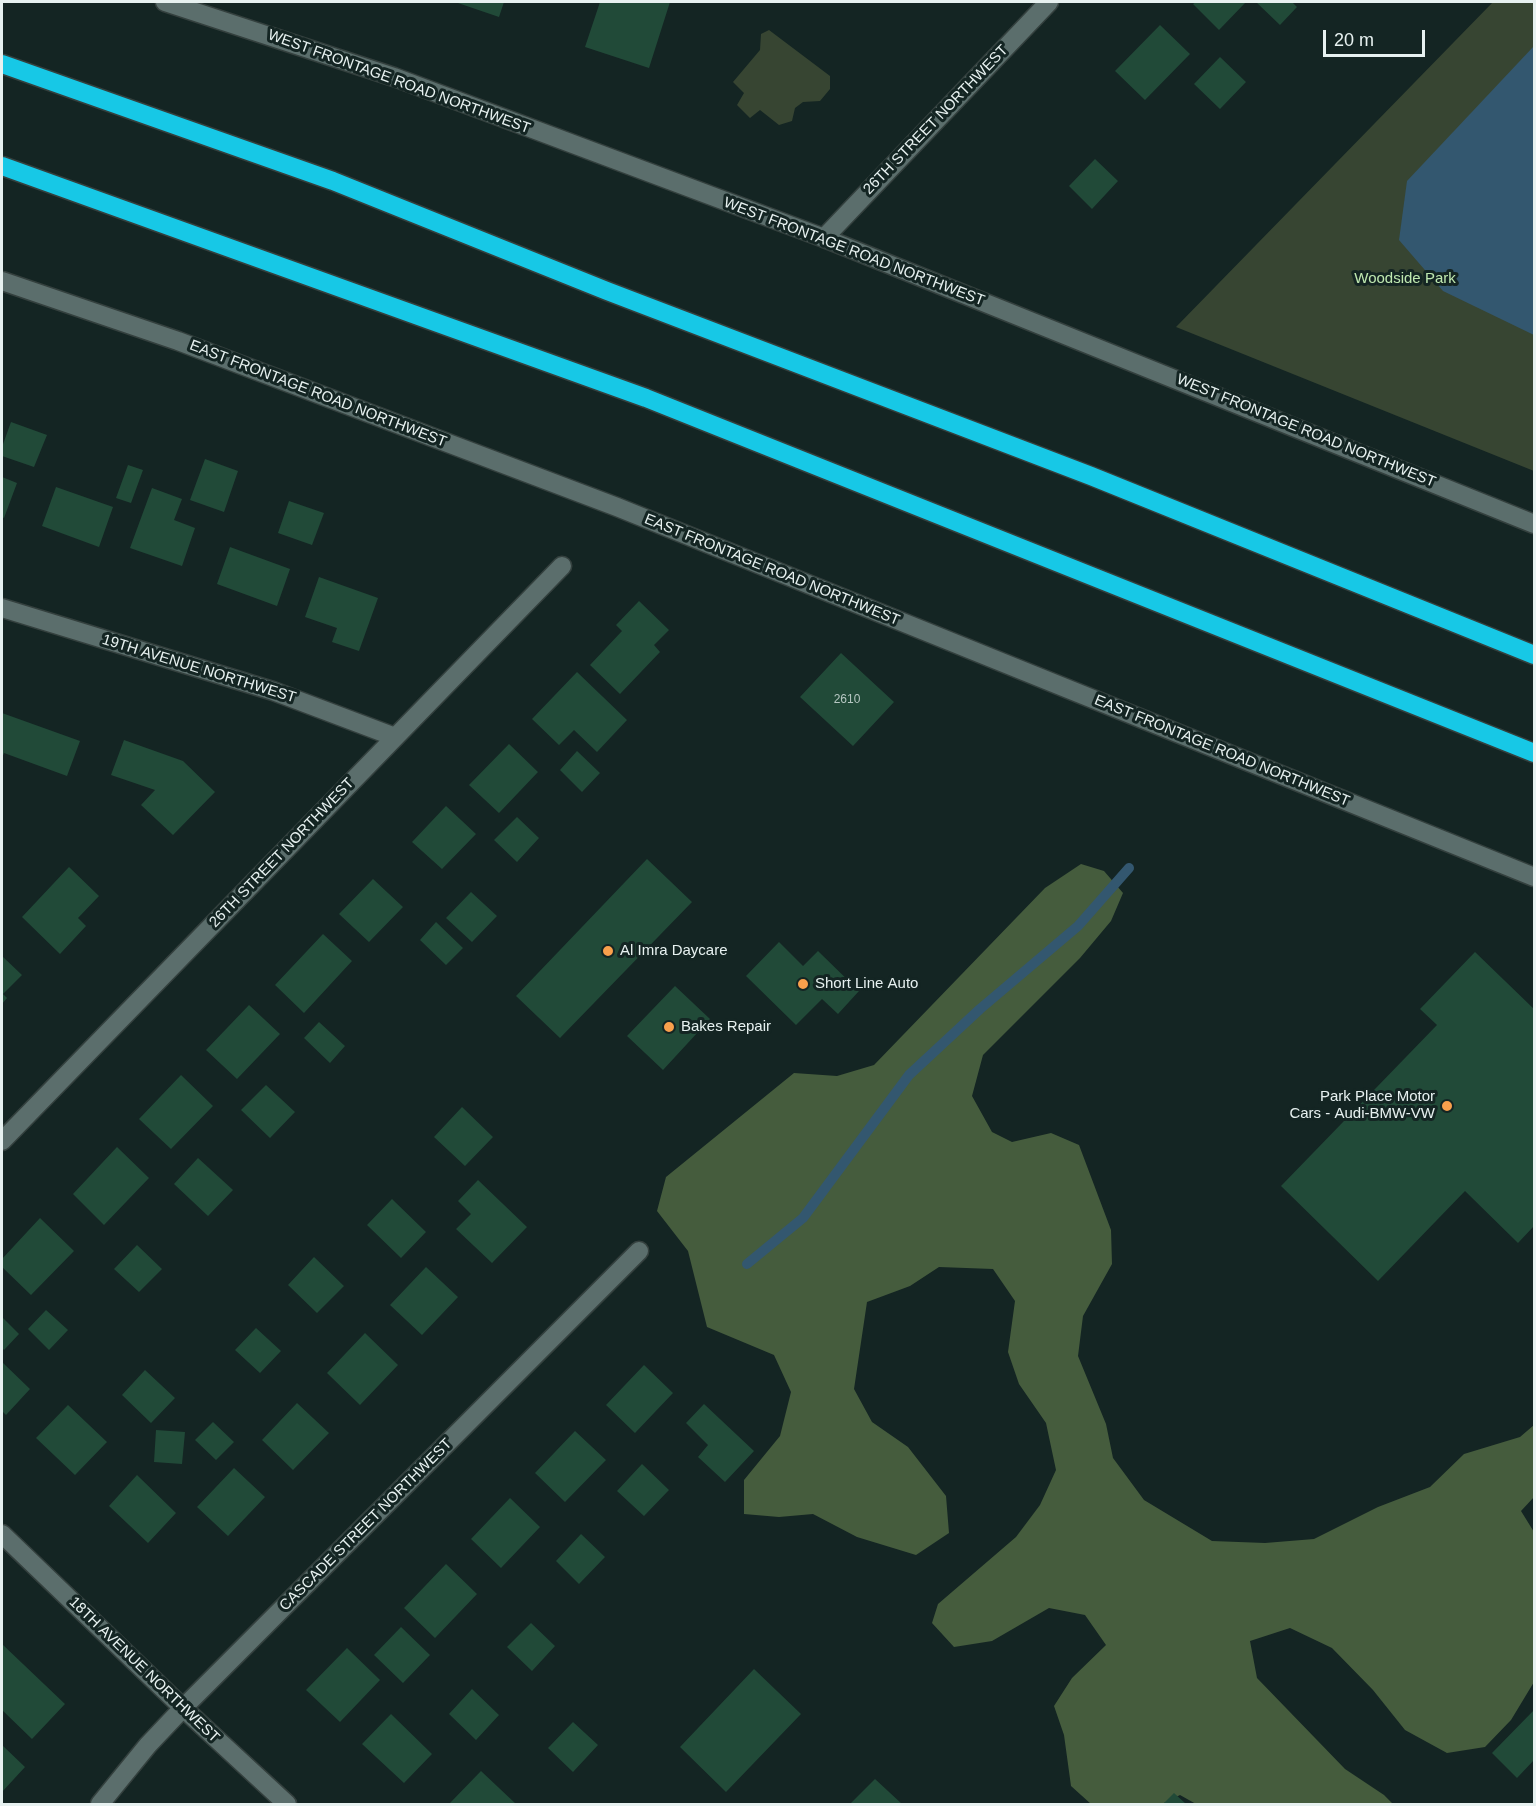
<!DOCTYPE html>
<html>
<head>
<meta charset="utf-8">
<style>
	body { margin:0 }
	#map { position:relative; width:1536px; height:1806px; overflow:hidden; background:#142523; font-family:Helvetica,sans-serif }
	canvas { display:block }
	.frame { position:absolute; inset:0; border:3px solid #e7f1f0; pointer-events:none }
	.scale { position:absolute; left:1323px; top:30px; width:102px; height:27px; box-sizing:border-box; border:3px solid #e7f1f0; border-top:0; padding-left:8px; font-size:18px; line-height:21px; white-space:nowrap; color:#e7f1f0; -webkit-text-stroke:4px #142523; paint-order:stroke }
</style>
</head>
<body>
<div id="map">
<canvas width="1536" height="1806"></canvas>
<div class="frame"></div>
<div class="scale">20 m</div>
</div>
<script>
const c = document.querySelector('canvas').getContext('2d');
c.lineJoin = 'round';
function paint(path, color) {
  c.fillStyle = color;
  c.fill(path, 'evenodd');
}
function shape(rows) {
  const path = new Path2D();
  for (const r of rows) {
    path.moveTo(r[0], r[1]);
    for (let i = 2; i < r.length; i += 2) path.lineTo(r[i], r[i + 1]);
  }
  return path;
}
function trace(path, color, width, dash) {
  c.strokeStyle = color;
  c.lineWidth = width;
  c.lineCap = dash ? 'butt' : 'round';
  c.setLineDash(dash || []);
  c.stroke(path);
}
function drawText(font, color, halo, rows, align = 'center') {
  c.font = font + ' Helvetica,sans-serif';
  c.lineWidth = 6;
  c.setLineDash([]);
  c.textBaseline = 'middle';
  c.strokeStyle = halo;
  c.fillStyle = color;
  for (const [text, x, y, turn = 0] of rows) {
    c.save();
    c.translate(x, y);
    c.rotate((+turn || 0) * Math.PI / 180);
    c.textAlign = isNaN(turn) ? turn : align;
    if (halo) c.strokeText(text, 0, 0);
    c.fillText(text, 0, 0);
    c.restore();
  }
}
paint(shape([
	[1493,2,1534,2,1534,471,1176,327],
	[769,30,830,76,830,89,820,101,803,102,795,108,792,121,779,125,760,110,750,118,737,105,744,93,733,82,760,50,761,34]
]), '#374532');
paint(shape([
	[1081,864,1104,871,1123,893,1111,921,1080,958,983,1055,972,1096,992,1132,1012,1142,1051,1133,1079,1145,1111,1230,1112,1264,1083,1316,1078,1356,1106,1424,1113,1458,1144,1500,1212,1541,1265,1543,1314,1539,1378,1507,1430,1487,1464,1454,1520,1437,1534,1425,1534,1497,1521,1511,1534,1532,1534,1682,1511,1720,1485,1747,1447,1753,1405,1730,1373,1690,1332,1648,1290,1628,1250,1641,1257,1678,1345,1769,1384,1795,1393,1804,1196,1804,1180,1795,1162,1804,1091,1804,1071,1786,1064,1735,1054,1706,1072,1678,1106,1645,1085,1615,1049,1608,992,1641,954,1647,932,1623,938,1604,1016,1537,1040,1505,1056,1470,1046,1423,1019,1384,1008,1352,1015,1301,993,1269,939,1267,910,1286,867,1302,854,1389,872,1422,908,1447,946,1496,949,1533,916,1555,857,1537,813,1514,779,1517,744,1514,744,1480,780,1436,791,1392,774,1355,707,1327,688,1251,657,1211,666,1177,794,1073,837,1076,874,1065,1045,888]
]), '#455c3d');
paint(shape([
	[1534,46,1534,335,1443,291,1399,240,1407,181]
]), '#33576f');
trace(shape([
	[747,1264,803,1218,909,1075,980,1009,1078,926,1129,868]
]), '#33576f', 10);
paint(shape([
	[455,2,504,2,499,17],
	[600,2,670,2,649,68,585,47],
	[1196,2,1246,2,1219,30,1193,4],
	[1256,2,1292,2,1297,7,1280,25],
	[1160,25,1190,54,1145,100,1115,71],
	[1220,57,1246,82,1220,109,1194,84],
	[1095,159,1118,181,1092,209,1069,186],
	[11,422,47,435,34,467,2,456,2,447],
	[205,459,238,471,224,512,190,500],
	[128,465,143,470,131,503,116,498],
	[2,477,17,483,4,518,2,517],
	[56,487,113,507,99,547,42,526],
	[152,488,182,499,174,520,195,528,182,566,130,548],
	[289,501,324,513,312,545,278,533],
	[230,547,290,569,277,606,217,584],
	[319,577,378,598,359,651,332,642,337,628,305,617],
	[639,601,669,630,654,645,660,652,620,694,590,665,622,631,616,625],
	[841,653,894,702,853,746,800,697],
	[577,672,627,720,597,752,574,730,559,745,532,719],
	[2,713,80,741,67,776,4,753,2,758],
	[124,740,183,761,215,792,173,835,141,805,155,790,111,775],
	[509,744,538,772,499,813,469,785],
	[577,751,600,773,582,792,560,770],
	[446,806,476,834,442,869,412,842],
	[517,817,539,838,517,862,494,840],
	[647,859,692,902,560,1038,516,996],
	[69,867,99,896,78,918,86,926,60,954,22,917],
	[373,879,403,907,369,942,339,914],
	[471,892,497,916,472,942,446,918],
	[436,922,463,948,446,965,420,940],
	[323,934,352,961,304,1013,275,985],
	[779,942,803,966,818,951,859,991,838,1014,822,999,796,1025,746,976],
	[1475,952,1534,1009,1534,1226,1518,1243,1465,1191,1378,1281,1281,1186,1437,1025,1420,1009],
	[2,956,22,975,3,994,7,998,2,1004],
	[675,986,710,1019,663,1070,627,1036],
	[249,1005,280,1034,237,1079,206,1050],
	[319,1022,345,1046,330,1063,304,1038],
	[181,1075,213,1106,171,1149,139,1119],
	[266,1085,295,1112,270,1138,241,1110],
	[462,1107,493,1137,465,1166,434,1137],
	[117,1147,149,1178,104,1225,73,1194],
	[198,1158,233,1190,208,1216,174,1184],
	[478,1180,527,1227,492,1263,456,1229,471,1214,458,1201],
	[392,1199,426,1232,401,1258,367,1225],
	[40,1218,74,1251,31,1295,2,1267,2,1259],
	[137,1245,162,1269,139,1292,114,1269],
	[314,1257,344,1286,317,1313,288,1285],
	[426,1267,458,1297,422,1335,390,1305],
	[46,1310,68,1330,49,1350,28,1329],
	[2,1317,19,1334,4,1350,2,1348],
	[256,1328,281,1351,260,1373,235,1350],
	[365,1333,398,1365,360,1405,327,1373],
	[2,1362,30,1389,6,1415,2,1411],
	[644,1365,673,1393,635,1433,606,1405],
	[145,1370,175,1398,151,1423,122,1395],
	[297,1403,329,1433,293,1470,262,1440],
	[704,1404,754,1451,725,1482,698,1457,708,1445,686,1423],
	[68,1405,107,1442,75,1475,36,1438],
	[213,1422,234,1442,216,1460,195,1440],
	[156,1430,185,1432,182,1464,154,1462],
	[575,1431,606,1460,565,1502,535,1473],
	[642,1464,669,1490,644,1516,617,1491],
	[234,1468,265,1497,228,1536,197,1507],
	[137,1475,176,1513,148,1543,109,1506],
	[510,1498,540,1527,501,1568,471,1539],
	[581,1534,605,1557,579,1584,556,1561],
	[446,1564,477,1594,435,1638,404,1608],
	[531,1623,555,1646,532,1671,507,1647],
	[401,1627,430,1655,403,1683,374,1655],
	[2,1644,65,1704,32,1739,2,1710],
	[347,1648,380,1680,340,1722,306,1690],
	[754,1669,801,1714,726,1792,680,1747],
	[472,1689,499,1715,476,1740,449,1714],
	[1534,1710,1534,1760,1517,1778,1492,1753],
	[391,1714,432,1754,404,1783,362,1744],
	[573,1722,598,1745,573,1772,548,1748],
	[2,1745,25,1767,2,1792],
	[481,1771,516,1804,449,1804],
	[875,1779,902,1804,850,1804],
	[1174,1793,1186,1804,1163,1804]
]), '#214a38');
const street = shape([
	[824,238,1049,2],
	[2,608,273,691,395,737],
	[2,1141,562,566],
	[183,1708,639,1251]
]);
const secondary = shape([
	[165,2,394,77,824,238,1534,524],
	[2,281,178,341,617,507,1534,877],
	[2,1534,183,1708,287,1804],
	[100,1804,148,1745,183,1708]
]);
const highway = shape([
	[2,64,333,181,607,291,1091,476,1534,655],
	[2,166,646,398,1534,753]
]);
trace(street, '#34403e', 21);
trace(secondary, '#34403e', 21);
trace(highway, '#34403e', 21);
trace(street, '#5b6e6c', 18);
trace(secondary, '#5b6e6c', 18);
trace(highway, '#17c8e6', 18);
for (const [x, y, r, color] of [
	[608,951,6,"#f9a04c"],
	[803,984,6,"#f9a04c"],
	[669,1027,6,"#f9a04c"],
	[1447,1106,6,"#f9a04c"]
]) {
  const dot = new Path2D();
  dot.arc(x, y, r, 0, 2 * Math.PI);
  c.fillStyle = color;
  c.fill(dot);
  trace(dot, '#142523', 2);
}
drawText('12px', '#b6c7c2', null, [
	["2610",847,700]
]);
drawText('15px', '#e7f1f0', '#142523', [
	["WEST FRONTAGE ROAD NORTHWEST",399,82,20],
	["26TH STREET NORTHWEST",936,120,-46],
	["WEST FRONTAGE ROAD NORTHWEST",854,252,21],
	["EAST FRONTAGE ROAD NORTHWEST",318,394,21],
	["WEST FRONTAGE ROAD NORTHWEST",1306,431,22],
	["EAST FRONTAGE ROAD NORTHWEST",772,570,22],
	["19TH AVENUE NORTHWEST",199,669,17],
	["EAST FRONTAGE ROAD NORTHWEST",1222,751,22],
	["26TH STREET NORTHWEST",282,853,-46],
	["CASCADE STREET NORTHWEST",366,1525,-45],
	["18TH AVENUE NORTHWEST",144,1670,44]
]);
drawText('15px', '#bfe8b0', '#142523', [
	["Woodside Park",1405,279]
]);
drawText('15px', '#e7f1f0', '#142523', [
	["Al Imra Daycare",620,951],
	["Short Line Auto",815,984],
	["Bakes Repair",681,1027],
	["Park Place Motor",1435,1097,"right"],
	["Cars - Audi-BMW-VW",1435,1114,"right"]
], 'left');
</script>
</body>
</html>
